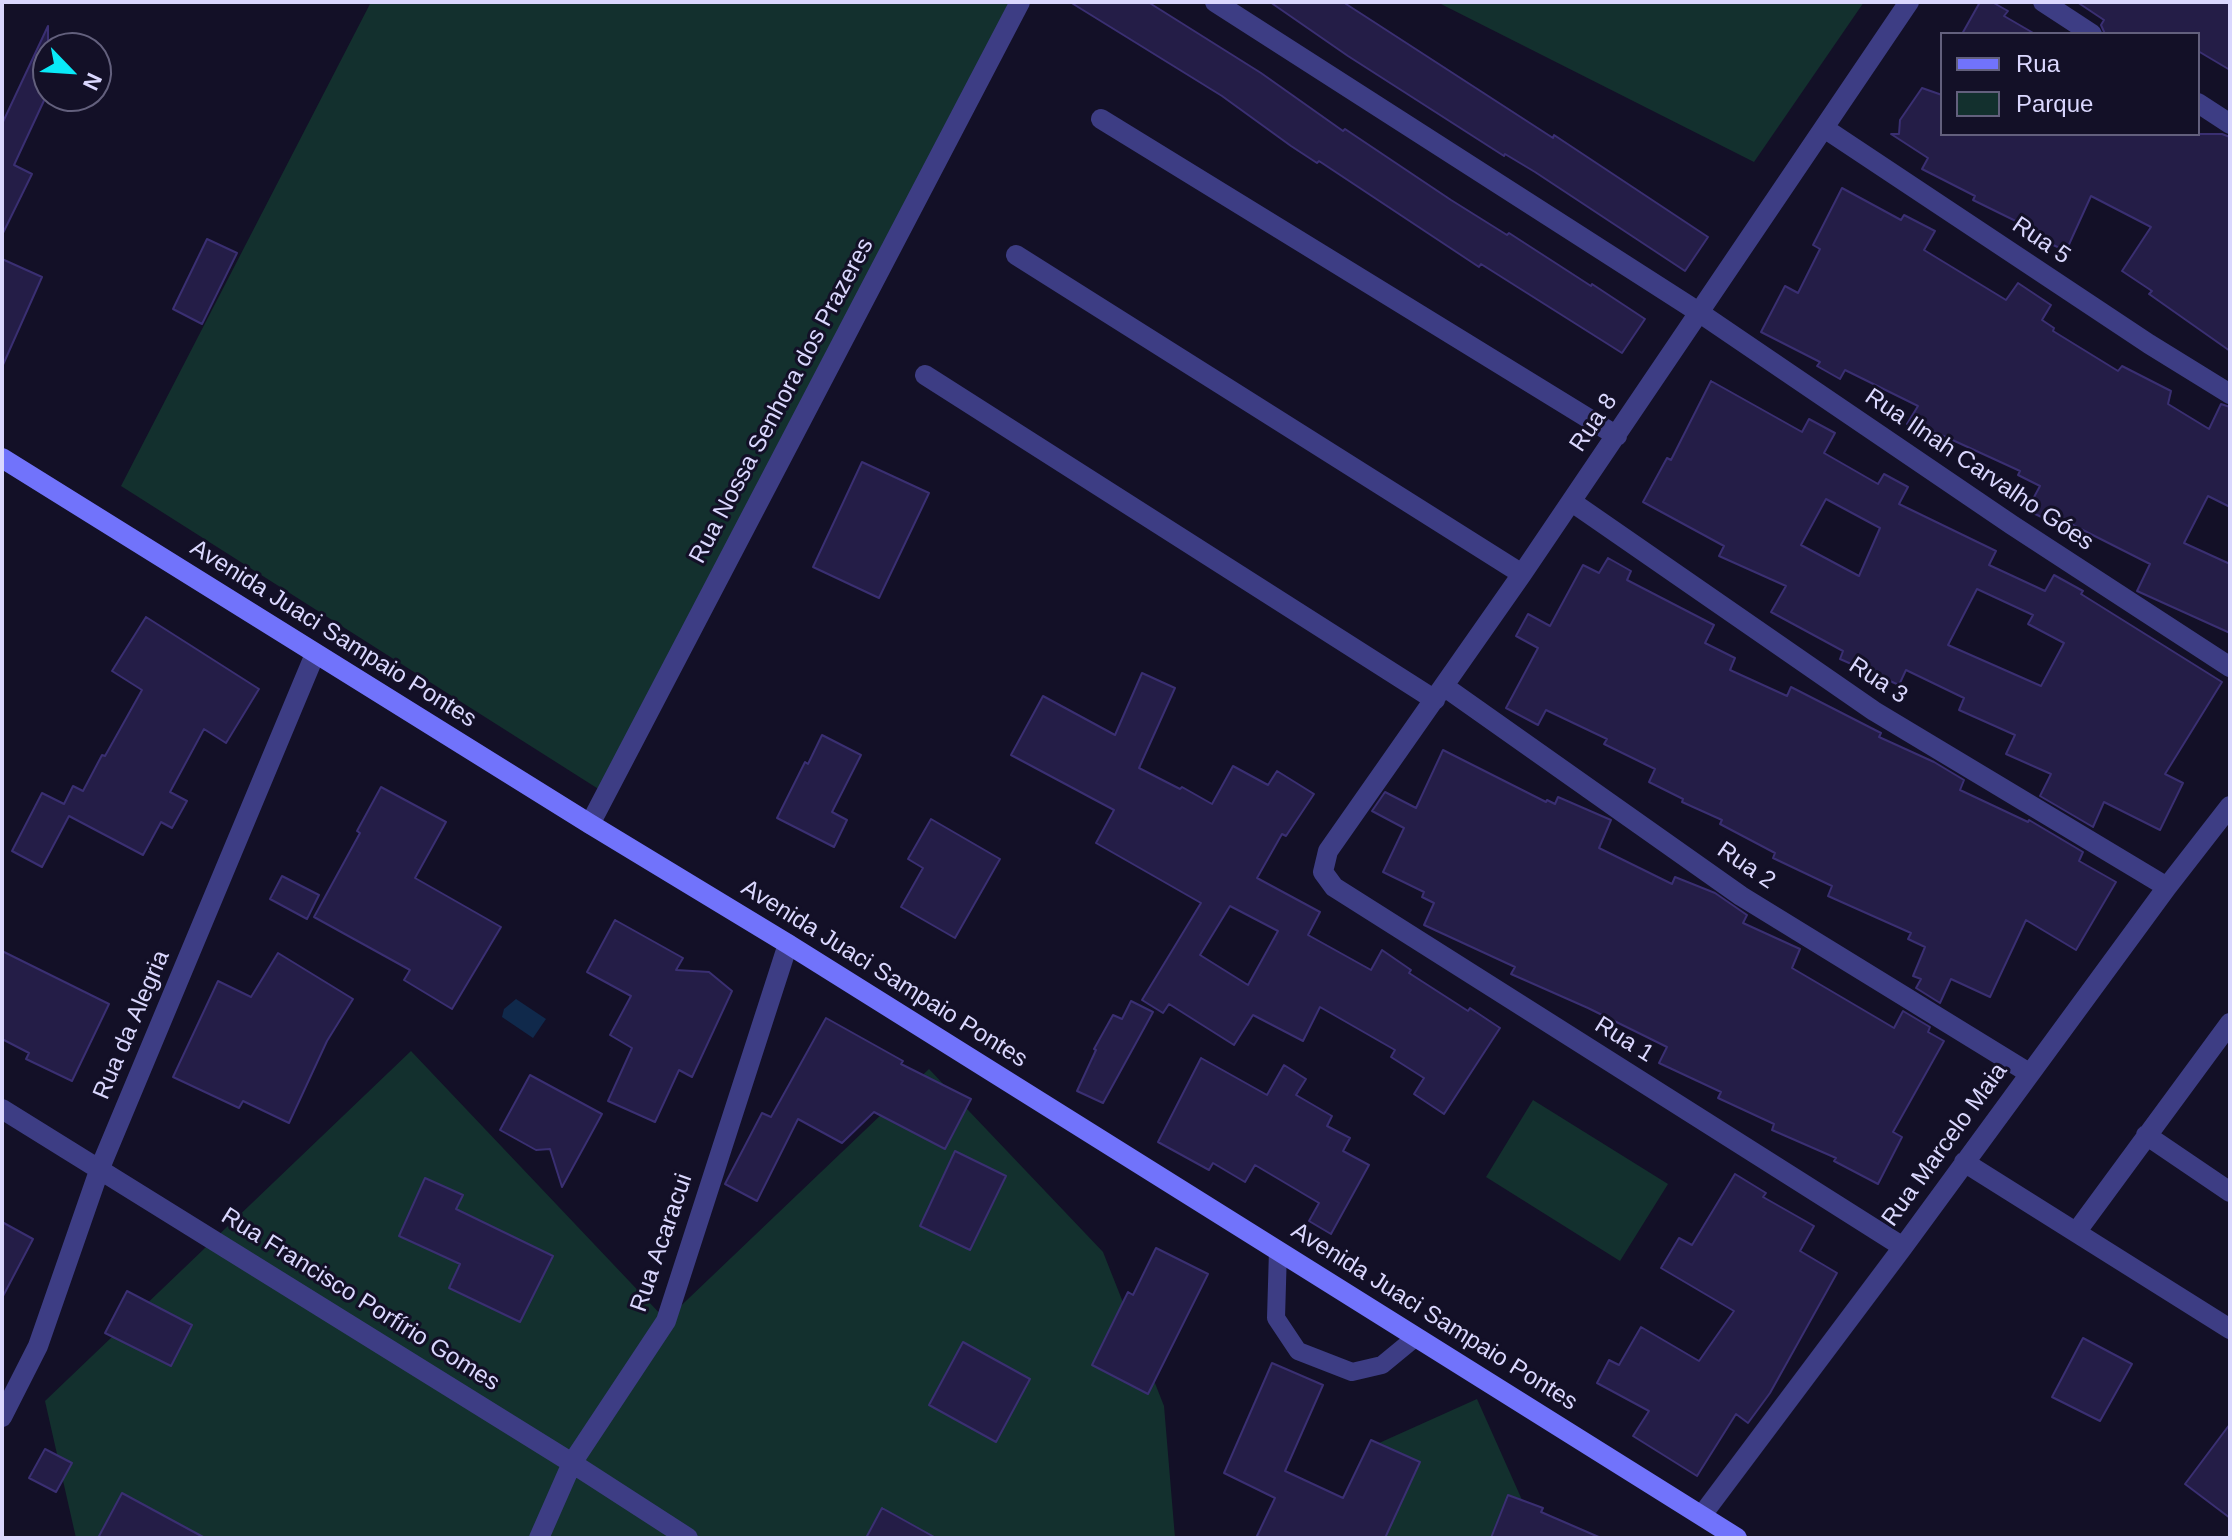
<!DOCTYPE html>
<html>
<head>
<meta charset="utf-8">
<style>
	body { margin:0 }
	#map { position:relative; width:2232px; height:1540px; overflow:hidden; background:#131027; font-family:Arial,sans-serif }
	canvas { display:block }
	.frame { position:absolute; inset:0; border:4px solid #dad7fe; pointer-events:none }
	.legend { position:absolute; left:1940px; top:32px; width:260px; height:104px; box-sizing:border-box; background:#131027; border:2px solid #63607d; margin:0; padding:10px 14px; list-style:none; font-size:24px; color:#dad7fe }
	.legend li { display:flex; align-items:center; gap:16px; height:40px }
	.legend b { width:40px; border:2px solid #63607d }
	.north { position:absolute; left:32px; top:32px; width:80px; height:80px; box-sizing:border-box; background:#131027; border:2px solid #63607d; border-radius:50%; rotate:115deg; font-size:22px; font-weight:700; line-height:32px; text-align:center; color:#dad7fe }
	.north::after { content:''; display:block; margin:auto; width:28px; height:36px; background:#09eaf8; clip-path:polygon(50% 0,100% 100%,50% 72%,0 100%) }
</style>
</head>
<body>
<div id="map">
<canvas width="2232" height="1540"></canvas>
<div class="frame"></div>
<ul class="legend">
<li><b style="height:10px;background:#7173fb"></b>Rua</li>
<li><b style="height:22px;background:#13302e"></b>Parque</li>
</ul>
<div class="north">N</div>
</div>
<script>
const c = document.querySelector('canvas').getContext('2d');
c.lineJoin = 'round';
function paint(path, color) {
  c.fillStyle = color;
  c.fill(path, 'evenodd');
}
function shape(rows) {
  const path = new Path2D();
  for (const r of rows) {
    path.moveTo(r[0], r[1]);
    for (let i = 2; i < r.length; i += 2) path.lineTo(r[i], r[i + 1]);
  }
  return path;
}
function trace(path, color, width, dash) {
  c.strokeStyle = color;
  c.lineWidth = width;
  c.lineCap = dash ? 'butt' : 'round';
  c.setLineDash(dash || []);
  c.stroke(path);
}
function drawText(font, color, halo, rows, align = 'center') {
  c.font = font + ' Arial,sans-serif';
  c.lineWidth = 6;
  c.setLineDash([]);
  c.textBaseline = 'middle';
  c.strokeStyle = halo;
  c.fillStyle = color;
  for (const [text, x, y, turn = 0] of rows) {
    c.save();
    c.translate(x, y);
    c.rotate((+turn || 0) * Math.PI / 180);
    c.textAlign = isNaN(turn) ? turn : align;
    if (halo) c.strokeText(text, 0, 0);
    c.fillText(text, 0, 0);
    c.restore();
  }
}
paint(shape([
	[371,2,1017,2,600,790,121,486],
	[1437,2,1864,2,1754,162],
	[411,1051,666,1320,929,1069,1103,1252,1164,1406,1175,1538,76,1538,45,1401],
	[1533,1100,1668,1184,1620,1261,1486,1177],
	[1477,1399,1539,1538,1335,1538,1368,1448]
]), '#13302e');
paint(shape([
	[516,999,546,1019,533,1038,502,1017,504,1009]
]), '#10294b');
const building = shape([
	[1070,2,1148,2,1261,73,1343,131,1345,129,1451,200,1507,235,1509,233,1591,286,1592,284,1645,319,1622,353,1481,264,1479,267,1319,161,1317,163,1291,146,1222,96,1070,2],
	[1270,2,1343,2,1553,138,1554,135,1708,237,1685,271,1535,172,1505,154,1504,156,1348,56,1270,2],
	[1980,2,1992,2,2008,11,2004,16,2035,34,1962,34,1980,2],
	[2077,2,2230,2,2230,70,2198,51,2198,34,2105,34,2101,25,2104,20,2077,2],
	[48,26,48,92,14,165,32,174,2,235,2,124,48,26],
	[1922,88,1942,95,1942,134,2222,134,2230,137,2230,351,2149,294,2152,291,2122,271,2151,227,2091,196,2066,251,2034,236,2036,231,1973,200,1975,196,1922,169,1928,158,1891,134,1899,134,1900,120,1922,88],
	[1842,188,1901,220,1904,215,1935,231,1924,250,2006,300,2018,283,2051,305,2042,320,2054,328,2053,331,2118,371,2122,366,2171,391,2168,404,2209,429,2221,404,2230,407,2230,507,2208,496,2184,543,2230,564,2230,633,2137,591,2150,564,2067,522,2064,528,2027,510,2040,486,2018,475,2020,471,1935,432,1931,439,1907,424,1918,406,1845,370,1840,379,1817,366,1820,362,1761,332,1785,286,1798,293,1820,249,1813,245,1842,188],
	[207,239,237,253,202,324,173,309,207,239],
	[2,259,42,277,2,367,2,259],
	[1711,381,1802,432,1809,419,1835,433,1824,453,1878,484,1884,474,1908,487,1899,504,1996,551,1989,565,2045,591,2054,575,2083,591,2081,594,2222,682,2165,774,2183,783,2160,830,2104,802,2093,827,2040,796,2051,774,2006,754,2015,735,1959,710,1964,698,1906,670,1899,685,1840,659,1843,651,1771,612,1786,586,1719,556,1724,546,1643,502,1667,458,1671,460,1711,381],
	[1826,499,1880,528,1859,576,1801,545,1826,499],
	[1977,589,2033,615,2028,624,2064,643,2041,686,1948,645,1977,589],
	[862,462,929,493,879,598,813,567,862,462],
	[1608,558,1631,571,1627,580,1714,625,1705,643,1735,658,1730,670,1787,696,1791,687,1881,733,1879,737,1934,762,1964,780,1960,790,2028,822,2029,820,2083,852,2079,861,2116,882,2076,950,2026,920,1990,997,1951,979,1940,1003,1916,988,1921,979,1913,976,1925,947,1908,939,1911,933,1828,896,1832,886,1773,858,1775,853,1720,824,1722,820,1682,802,1683,799,1649,782,1655,769,1604,744,1607,739,1546,710,1538,725,1506,708,1538,648,1516,636,1528,614,1550,626,1583,565,1599,573,1608,558],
	[146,617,259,689,226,743,204,729,170,792,187,801,172,828,161,822,143,855,69,816,42,867,12,851,42,793,64,804,73,786,83,791,102,755,105,756,142,690,112,671,146,617],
	[1142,673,1175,688,1139,768,1180,789,1182,787,1212,804,1233,766,1268,785,1277,771,1314,794,1286,836,1282,834,1257,878,1320,912,1308,935,1371,970,1382,950,1411,970,1409,973,1468,1011,1470,1008,1500,1028,1444,1114,1414,1094,1424,1078,1391,1057,1395,1050,1320,1007,1303,1041,1253,1015,1234,1045,1169,1004,1163,1013,1142,1000,1201,903,1096,843,1114,810,1011,755,1043,696,1115,735,1142,673],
	[1230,906,1278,931,1248,985,1200,955,1230,906],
	[822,735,861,755,832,812,847,820,834,847,777,818,805,762,808,764,822,735],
	[1443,750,1546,802,1547,800,1555,804,1558,797,1611,820,1599,848,1672,884,1675,877,1715,893,1747,915,1743,923,1800,949,1792,968,1894,1028,1903,1011,1930,1027,1928,1032,1944,1041,1893,1132,1902,1137,1878,1184,1834,1161,1836,1158,1772,1130,1774,1124,1718,1098,1721,1092,1659,1063,1667,1047,1588,1008,1511,974,1515,967,1424,925,1434,903,1422,897,1424,892,1383,872,1404,828,1372,811,1385,792,1416,808,1443,750],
	[381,787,446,822,415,878,501,927,452,1009,404,980,410,970,314,917,360,833,357,831,381,787],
	[931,819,1000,859,955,938,901,907,923,868,908,859,931,819],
	[282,876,319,895,307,919,270,899,282,876],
	[615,920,683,958,676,970,709,972,732,991,692,1077,679,1070,655,1122,608,1101,632,1048,610,1035,631,996,587,972,615,920],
	[2,951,109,1004,72,1081,26,1059,29,1053,2,1039,2,951],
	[278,953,353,999,327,1041,289,1123,243,1101,239,1108,173,1077,218,981,251,997,278,953],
	[1131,1001,1153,1012,1103,1103,1077,1091,1096,1050,1094,1049,1113,1015,1122,1019,1131,1001],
	[826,1018,903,1061,901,1064,971,1099,945,1149,874,1112,842,1143,798,1119,757,1201,725,1184,762,1113,771,1117,826,1018],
	[1201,1058,1267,1095,1284,1065,1306,1079,1296,1095,1332,1116,1327,1126,1350,1138,1343,1151,1369,1165,1331,1234,1309,1221,1319,1203,1255,1165,1245,1182,1213,1163,1209,1170,1158,1142,1201,1058],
	[530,1075,602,1114,562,1187,550,1149,536,1150,500,1130,530,1075],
	[955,1151,1006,1176,970,1250,920,1226,955,1151],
	[1735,1174,1766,1193,1763,1197,1814,1226,1800,1251,1837,1273,1770,1393,1748,1423,1736,1414,1697,1476,1633,1436,1649,1411,1597,1383,1609,1360,1619,1365,1641,1327,1699,1361,1734,1311,1661,1268,1679,1238,1692,1245,1735,1174],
	[425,1178,463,1195,456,1209,553,1256,520,1322,449,1288,460,1264,399,1236,425,1178],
	[2,1222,33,1239,2,1298,2,1222],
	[1156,1248,1208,1274,1148,1394,1092,1365,1128,1292,1133,1295,1156,1248],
	[127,1291,192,1325,171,1366,105,1333,127,1291],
	[2083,1338,2132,1364,2100,1421,2052,1397,2083,1338],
	[963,1342,1030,1379,996,1442,929,1405,963,1342],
	[1272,1363,1323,1385,1285,1471,1343,1498,1371,1440,1420,1462,1385,1538,1256,1538,1275,1498,1224,1473,1272,1363],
	[2230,1424,2230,1518,2185,1484,2230,1424],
	[45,1449,72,1463,56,1492,29,1478,45,1449],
	[122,1493,205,1538,98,1538,122,1493],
	[1508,1495,1543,1508,1541,1512,1601,1538,1491,1538,1508,1495],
	[882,1508,936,1538,866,1538,882,1508]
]);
paint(building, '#241d47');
trace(building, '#3a2f72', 2);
trace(shape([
	[1278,1250,1276,1318,1298,1351,1352,1372,1382,1365,1416,1337]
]), '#3d3d84', 18);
trace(shape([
	[1215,2,1700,313,2012,525,2230,667],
	[2043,2,2092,34],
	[2198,103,2230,124],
	[1101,119,1617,436],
	[1824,128,2149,344,2230,394],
	[1016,255,1522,574],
	[925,375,1435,700],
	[1572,502,1874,711,2167,887],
	[1445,687,1741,896,2029,1073],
	[590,824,1020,2],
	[2,1109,572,1463,688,1538],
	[2146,1135,2230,1192],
	[1964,1162,2230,1329],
	[2077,1231,2230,1023],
	[1903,1247,1334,887,1323,872,1328,851,1522,574,1909,2],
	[2,1417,38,1346,100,1168,315,654],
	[1702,1515,1903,1247,2167,887,2230,806],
	[539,1538,572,1463,666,1321,788,944]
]), '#3d3d84', 20);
trace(shape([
	[2,458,590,824,788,944,1737,1538]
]), '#7173fb', 20);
drawText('24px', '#dad7fe', '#131027', [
	["Rua 5",2041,241,34],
	["Rua Nossa Senhora dos Prazeres",782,401,-62],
	["Rua 8",1594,423,-56],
	["Rua Ilnah Carvalho Góes",1979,470,34],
	["Avenida Juaci Sampaio Pontes",333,634,32],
	["Rua 3",1878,681,33],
	["Rua 2",1746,866,34],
	["Avenida Juaci Sampaio Pontes",884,974,32],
	["Rua da Alegria",132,1025,-67],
	["Rua 1",1624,1040,32],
	["Rua Marcelo Maia",1945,1145,-54],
	["Rua Acaracui",662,1243,-71],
	["Rua Francisco Porfírio Gomes",360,1300,32],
	["Avenida Juaci Sampaio Pontes",1434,1317,32]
]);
</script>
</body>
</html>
